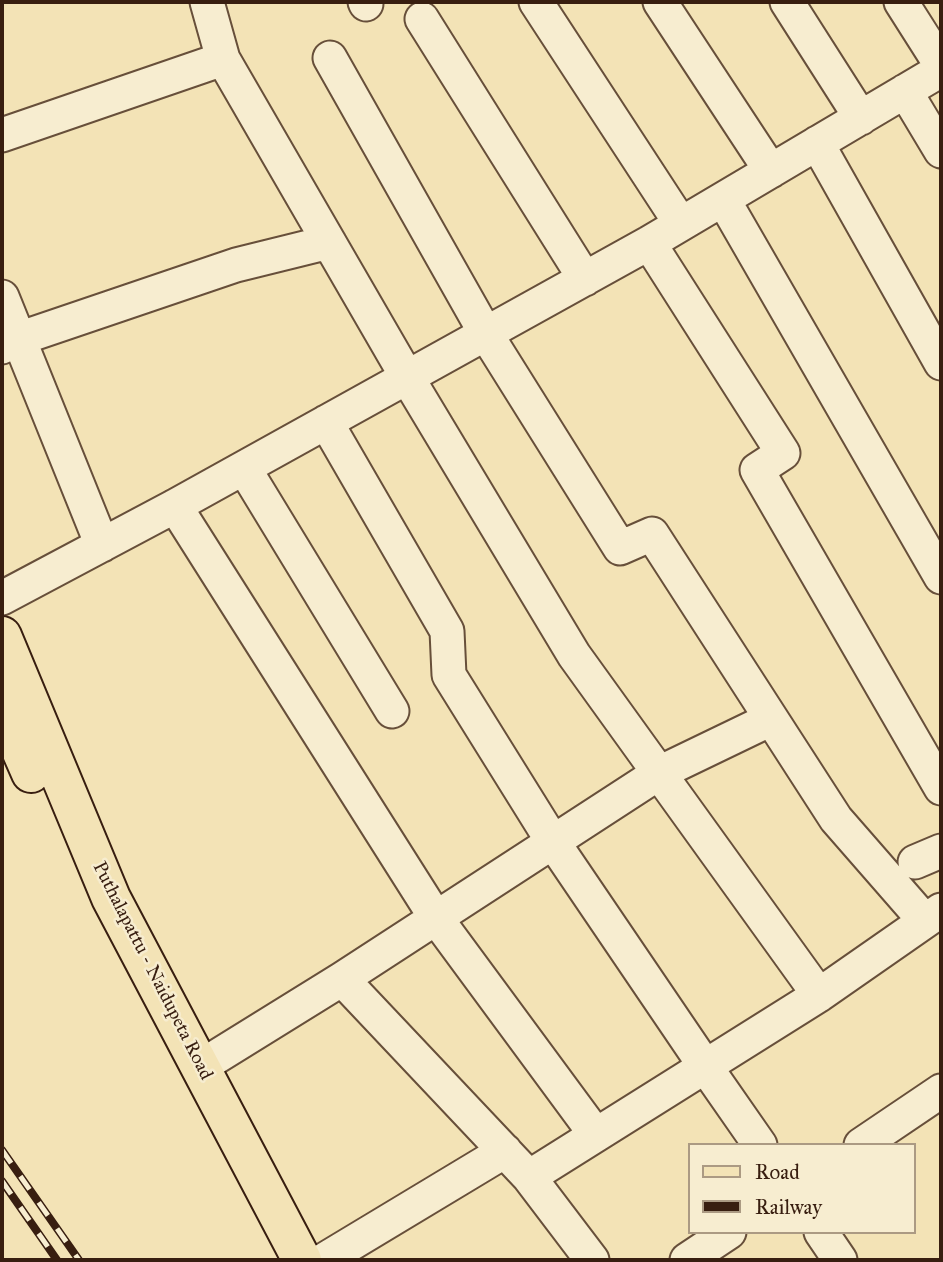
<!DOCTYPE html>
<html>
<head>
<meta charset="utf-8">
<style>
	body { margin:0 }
	#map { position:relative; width:943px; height:1262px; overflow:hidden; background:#f3e3b6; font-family:"IM FELL Great Primer",serif }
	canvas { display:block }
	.frame { position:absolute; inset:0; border:4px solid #381e10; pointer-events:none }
	.legend { position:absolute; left:688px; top:1143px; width:228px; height:91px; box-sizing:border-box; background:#f7edd0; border:2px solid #ab9a83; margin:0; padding:9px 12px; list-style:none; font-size:21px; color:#381e10 }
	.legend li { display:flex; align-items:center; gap:14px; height:35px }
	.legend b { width:35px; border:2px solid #ab9a83 }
</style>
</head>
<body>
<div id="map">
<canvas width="943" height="1262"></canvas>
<div class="frame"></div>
<ul class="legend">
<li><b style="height:9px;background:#f3e3b6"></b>Road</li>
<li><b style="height:9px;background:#381e10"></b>Railway</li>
</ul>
</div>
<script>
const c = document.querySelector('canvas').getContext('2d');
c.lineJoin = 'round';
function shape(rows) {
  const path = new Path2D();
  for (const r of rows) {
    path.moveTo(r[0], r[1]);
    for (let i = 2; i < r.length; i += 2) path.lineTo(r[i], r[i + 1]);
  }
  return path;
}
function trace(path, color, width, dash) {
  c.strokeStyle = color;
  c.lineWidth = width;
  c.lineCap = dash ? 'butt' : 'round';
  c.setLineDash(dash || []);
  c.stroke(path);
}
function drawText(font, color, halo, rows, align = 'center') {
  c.font = font + ' "IM FELL Great Primer",serif';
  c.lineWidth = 5;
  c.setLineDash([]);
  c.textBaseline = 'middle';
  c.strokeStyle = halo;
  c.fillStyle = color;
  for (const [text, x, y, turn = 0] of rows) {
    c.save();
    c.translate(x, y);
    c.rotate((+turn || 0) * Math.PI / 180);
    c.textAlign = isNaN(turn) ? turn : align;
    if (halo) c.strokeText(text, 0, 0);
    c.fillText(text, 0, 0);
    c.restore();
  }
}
const minor = shape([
	[207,2,223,59],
	[365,2,366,4],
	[536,2,681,224],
	[660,2,771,171],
	[787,2,861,118],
	[901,2,941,65],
	[422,19,585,279],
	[330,58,486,334,620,548,652,534,836,819,925,921],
	[905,91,941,151],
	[2,135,223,59,407,377,574,655,819,995],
	[817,143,941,363],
	[723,199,941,577],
	[649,243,783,453,757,470,941,788],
	[2,297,102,545],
	[2,347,18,339,236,265,329,242],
	[326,422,447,631,449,675,553,842,705,1066,760,1145],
	[244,468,392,711],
	[175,506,436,918,596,1135],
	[2,598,175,506,649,243,941,70],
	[915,862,941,851],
	[342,979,529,1177,592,1260],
	[200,1067,342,979,659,773,771,719],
	[861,1145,941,1091],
	[529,1177,819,995,941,910],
	[821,1232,840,1260],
	[324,1260,505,1151],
	[687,1260,729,1232]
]);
const major = shape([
	[2,636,111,898,302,1260],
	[2,707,31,773]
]);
trace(minor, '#674f3a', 37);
trace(major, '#381e10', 42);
trace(minor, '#f7edd0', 33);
trace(major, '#f3e3b6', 38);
const rail = shape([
	[2,1150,79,1260],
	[2,1181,57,1260]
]);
trace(rail, '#381e10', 8);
trace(rail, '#f7edd0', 5, [16]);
drawText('19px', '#381e10', '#f7edd0', [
	["Puthalapattu - Naidupeta Road",152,971,63]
]);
</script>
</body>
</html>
